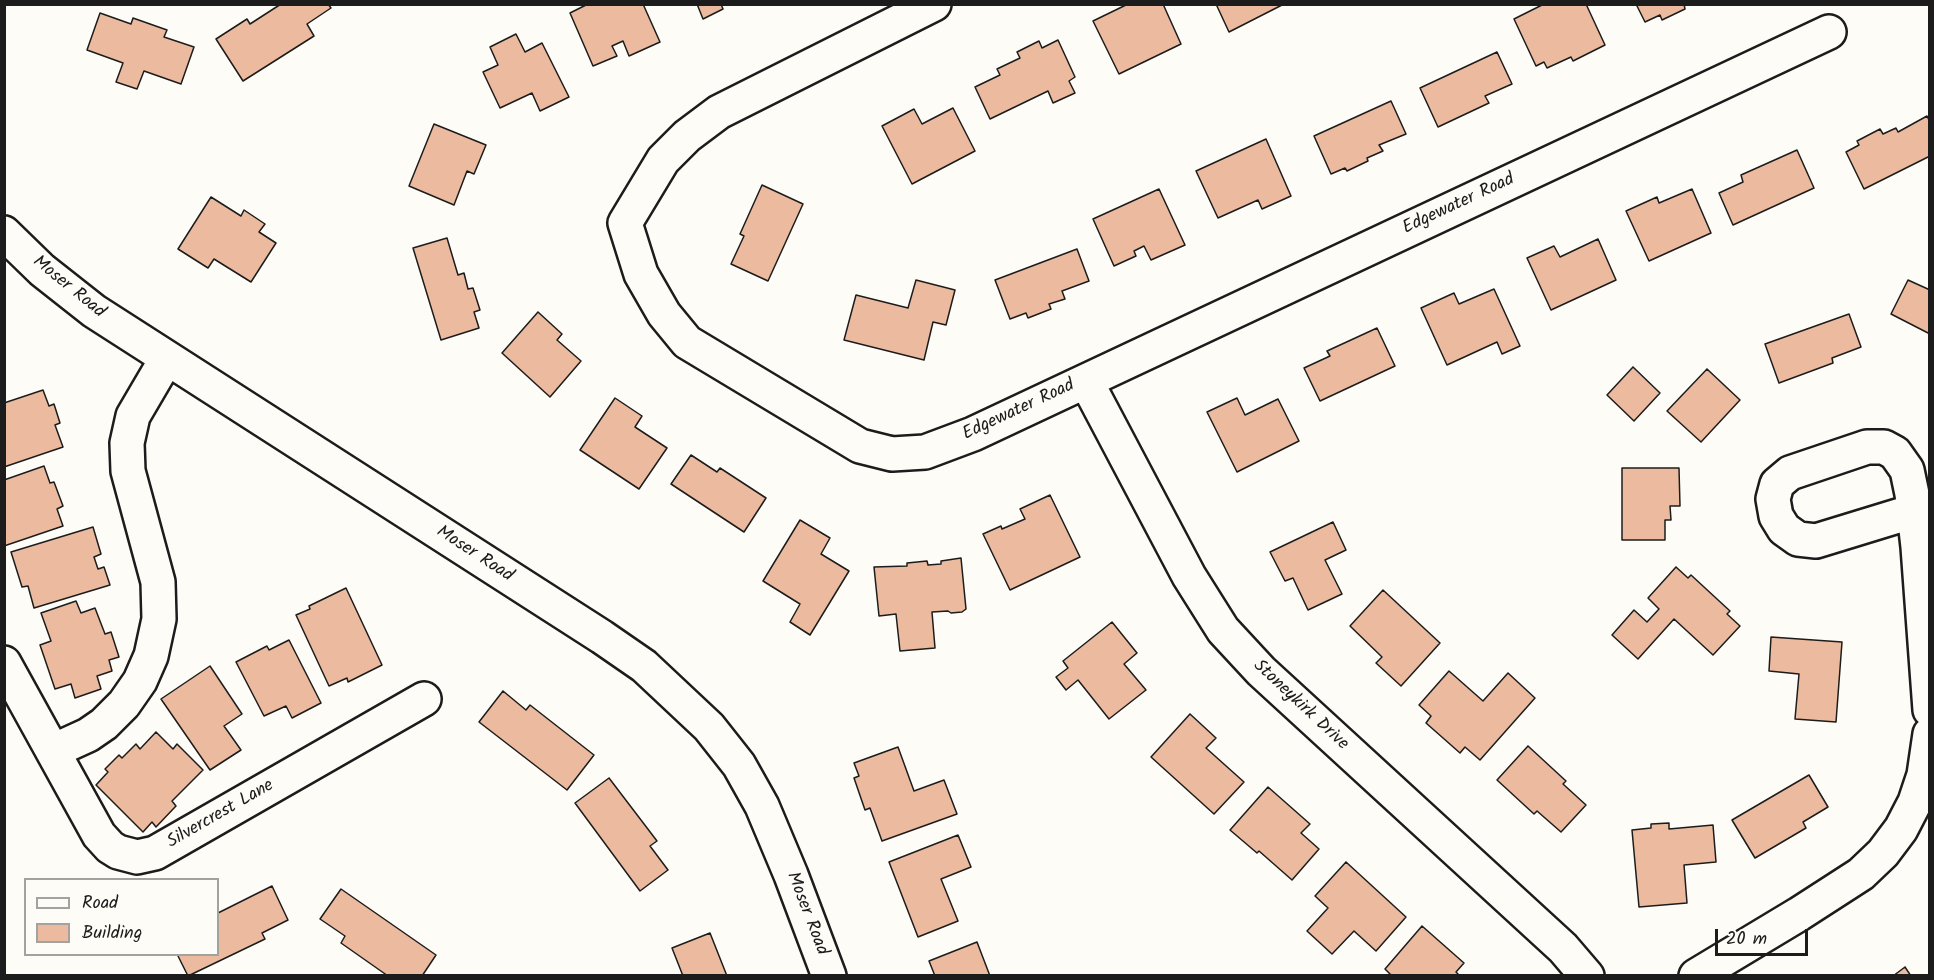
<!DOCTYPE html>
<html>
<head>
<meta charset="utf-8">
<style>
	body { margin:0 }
	#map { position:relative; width:1934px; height:980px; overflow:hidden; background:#fdfcf7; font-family:Kalam,sans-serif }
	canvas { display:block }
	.frame { position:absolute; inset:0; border:6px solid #1c1c1c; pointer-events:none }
	.legend { position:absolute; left:24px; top:878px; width:195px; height:78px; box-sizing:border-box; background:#fdfcf7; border:2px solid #a3a29f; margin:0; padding:8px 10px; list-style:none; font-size:18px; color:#1c1c1c }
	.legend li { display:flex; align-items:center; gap:12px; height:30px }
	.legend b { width:30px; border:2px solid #a3a29f }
	.scale { position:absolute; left:1715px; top:929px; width:93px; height:27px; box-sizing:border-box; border:3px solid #1c1c1c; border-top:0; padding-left:8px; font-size:18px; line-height:21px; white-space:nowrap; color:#1c1c1c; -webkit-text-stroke:4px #fdfcf7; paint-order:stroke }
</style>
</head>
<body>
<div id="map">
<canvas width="1934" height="980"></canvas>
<div class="frame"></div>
<ul class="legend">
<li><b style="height:8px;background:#fdfcf7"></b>Road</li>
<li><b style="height:16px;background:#ecba9e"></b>Building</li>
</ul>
<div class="scale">20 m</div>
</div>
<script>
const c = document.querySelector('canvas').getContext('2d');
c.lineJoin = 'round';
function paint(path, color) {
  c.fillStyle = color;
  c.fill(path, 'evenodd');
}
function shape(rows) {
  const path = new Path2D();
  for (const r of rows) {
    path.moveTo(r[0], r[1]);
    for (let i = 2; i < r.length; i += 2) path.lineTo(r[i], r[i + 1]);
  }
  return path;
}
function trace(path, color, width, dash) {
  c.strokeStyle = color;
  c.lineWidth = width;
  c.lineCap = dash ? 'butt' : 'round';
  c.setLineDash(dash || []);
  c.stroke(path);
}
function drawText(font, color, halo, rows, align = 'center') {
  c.font = font + ' Kalam,sans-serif';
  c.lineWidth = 4.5;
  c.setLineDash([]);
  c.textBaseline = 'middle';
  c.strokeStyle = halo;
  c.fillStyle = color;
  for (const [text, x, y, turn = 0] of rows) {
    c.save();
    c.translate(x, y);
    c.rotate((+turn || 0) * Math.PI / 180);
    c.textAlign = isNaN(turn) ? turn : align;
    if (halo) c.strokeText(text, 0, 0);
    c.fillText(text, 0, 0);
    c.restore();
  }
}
const building = shape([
	[281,4,328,4,331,8,307,24,314,36,243,81,216,39,247,19,250,24,281,4],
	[588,4,643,4,660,42,629,56,623,41,612,46,617,56,593,66,570,13,588,4],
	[697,4,721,4,723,9,703,19,697,4],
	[1128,4,1163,4,1181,44,1119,74,1093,21,1128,4],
	[1216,4,1284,4,1229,32,1216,4],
	[1544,4,1586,4,1605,45,1573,61,1571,57,1547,68,1544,62,1536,66,1514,19,1544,4],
	[1636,4,1684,4,1685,9,1662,20,1660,15,1645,22,1636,4],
	[100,13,131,24,133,18,167,30,164,37,194,47,181,84,144,71,137,89,116,82,123,63,87,50,100,13],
	[516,34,525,52,542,43,569,97,540,111,532,93,500,108,483,72,498,65,490,47,516,34],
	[1058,40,1075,77,1069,81,1075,93,1053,103,1048,91,990,119,975,87,1000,75,997,69,1020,58,1017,52,1039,41,1042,48,1058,40],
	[1497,52,1512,84,1485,96,1489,103,1438,127,1420,88,1497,52],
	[1391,101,1406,134,1379,145,1383,151,1367,158,1368,161,1347,171,1345,168,1331,174,1314,136,1391,101],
	[953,108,975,151,912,184,882,126,914,109,922,124,953,108],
	[1927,116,1930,122,1930,156,1864,189,1846,152,1859,145,1857,141,1880,129,1883,134,1896,128,1898,132,1927,116],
	[434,124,486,145,474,174,467,171,454,205,409,186,434,124],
	[1266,139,1291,196,1262,209,1258,200,1218,218,1196,171,1266,139],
	[1797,150,1814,188,1733,225,1719,193,1743,182,1741,175,1797,150],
	[762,185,803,204,768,281,731,264,744,236,740,234,762,185],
	[1159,189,1185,245,1151,260,1144,246,1134,251,1136,256,1114,266,1093,219,1159,189],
	[1692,189,1711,233,1649,261,1626,211,1657,197,1659,203,1692,189],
	[211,197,241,216,244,210,265,224,259,232,276,243,251,282,214,259,208,268,178,249,211,197],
	[447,238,458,275,464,273,468,289,473,288,480,310,474,312,479,328,441,340,413,248,447,238],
	[1598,239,1616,280,1551,310,1527,258,1554,246,1560,257,1598,239],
	[1077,249,1089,281,1062,291,1065,299,1049,304,1051,309,1028,318,1026,313,1010,319,995,280,1077,249],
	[916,280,955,290,946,325,933,322,924,360,844,340,856,295,908,308,916,280],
	[1908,280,1930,290,1930,334,1891,314,1908,280],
	[1494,289,1520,346,1502,354,1497,342,1447,365,1421,308,1454,293,1459,304,1494,289],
	[538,312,562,334,557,340,581,361,550,397,502,353,538,312],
	[1849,314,1861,347,1832,358,1833,363,1779,383,1765,344,1849,314],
	[1377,328,1395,366,1320,401,1304,368,1330,356,1327,351,1377,328],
	[1633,367,1660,393,1634,421,1607,395,1633,367],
	[1707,369,1740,400,1701,442,1667,411,1707,369],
	[43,390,49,406,54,404,60,423,55,425,63,447,4,467,4,403,43,390],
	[615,398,642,416,635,427,667,448,639,489,580,450,615,398],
	[1237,398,1245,415,1278,399,1299,441,1237,472,1207,412,1237,398],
	[691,455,717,472,720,468,766,498,744,532,671,484,691,455],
	[44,466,50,483,54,482,63,506,57,509,63,526,4,546,4,480,44,466],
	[1622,468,1679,468,1680,506,1670,506,1671,520,1665,520,1665,540,1622,540,1622,468],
	[1050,495,1080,557,1010,590,983,534,1001,526,1002,529,1025,519,1020,509,1050,495],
	[800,520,830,538,821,554,849,571,810,635,790,622,800,604,763,581,800,520],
	[1333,522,1346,550,1325,560,1342,594,1308,610,1293,578,1285,581,1270,552,1333,522],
	[93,527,101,554,94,557,98,569,104,567,110,585,34,608,28,586,22,587,11,552,93,527],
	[961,558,966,609,962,612,951,613,948,611,932,612,935,648,900,651,896,614,879,616,874,567,907,566,907,563,927,561,928,565,941,564,941,561,961,558],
	[1676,567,1688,578,1691,575,1730,611,1727,614,1740,626,1713,655,1674,619,1638,659,1612,635,1634,610,1647,622,1659,609,1648,598,1676,567],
	[346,588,382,665,348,682,347,678,329,686,296,615,310,609,309,606,346,588],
	[1383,590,1440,643,1401,686,1376,663,1382,657,1350,626,1383,590],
	[76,601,81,613,95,608,105,634,111,632,119,657,109,660,112,671,97,676,101,689,75,698,71,684,55,689,40,645,51,641,41,613,76,601],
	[1112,622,1137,653,1124,664,1146,690,1109,719,1078,680,1066,690,1056,677,1068,668,1063,661,1112,622],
	[1771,637,1842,642,1836,722,1795,719,1799,674,1769,671,1771,637],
	[289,640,321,703,292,718,286,706,264,716,236,662,267,646,269,650,289,640],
	[210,666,242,714,224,726,241,750,210,770,161,699,210,666],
	[1449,671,1483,701,1508,673,1535,698,1480,760,1465,747,1460,753,1426,723,1431,716,1419,705,1449,671],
	[503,691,526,710,530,705,594,755,567,790,479,722,503,691],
	[1190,714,1216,738,1206,748,1244,782,1214,814,1151,757,1190,714],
	[156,732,173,749,177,744,203,770,172,801,176,806,156,827,152,822,143,832,96,785,108,772,105,769,119,755,122,758,136,744,140,749,156,732],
	[1528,746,1566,781,1563,784,1586,805,1561,832,1537,811,1534,814,1497,780,1528,746],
	[898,747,914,791,944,780,957,814,882,841,870,808,865,810,854,778,859,776,854,763,898,747],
	[1809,775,1828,807,1803,822,1806,828,1755,858,1732,820,1809,775],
	[609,778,657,841,650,846,668,870,640,891,575,803,609,778],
	[1268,787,1310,824,1301,833,1319,849,1292,880,1259,851,1257,853,1230,830,1268,787],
	[1669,823,1669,829,1713,825,1716,862,1684,865,1687,903,1639,907,1632,830,1651,828,1651,824,1669,823],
	[958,835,971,867,941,879,958,921,918,937,889,862,958,835],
	[1346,862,1406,917,1376,951,1354,931,1332,954,1307,931,1328,908,1315,896,1346,862],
	[272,886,288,920,262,933,265,939,188,976,177,954,218,954,218,913,272,886],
	[341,889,436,955,422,976,388,976,341,943,345,936,320,919,341,889],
	[1422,926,1464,963,1456,972,1460,976,1392,976,1385,969,1422,926],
	[710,933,727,976,683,976,672,948,710,933],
	[977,942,990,976,935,976,929,961,977,942],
	[1905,967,1911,976,1893,976,1905,967]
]);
paint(building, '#ecba9e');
trace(building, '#1c1c1c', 1.5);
const minor = shape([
	[934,4,719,112,687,136,663,160,625,223,641,274,664,314,687,342,860,446,892,454,925,452,973,434,1829,32],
	[4,233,42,270,94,311,602,637,644,666,709,727,739,765,762,806,791,875,829,976],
	[1086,381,1189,576,1223,630,1261,671,1563,948,1587,976],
	[1914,511,1816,541,1798,539,1784,529,1776,516,1773,499,1777,484,1790,473,1867,447,1884,447,1895,453,1907,470,1912,494,1918,547,1930,710],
	[4,663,99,835,110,847,118,852,137,857,155,853,424,699],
	[53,751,88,735,104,724,124,704,140,681,151,656,159,619,158,582,128,471,127,443,133,416,167,358],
	[1696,976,1799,914,1861,874,1883,853,1901,829,1915,802,1924,775,1930,734]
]);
trace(minor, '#1c1c1c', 38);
trace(minor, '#fdfcf7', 33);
drawText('18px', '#1c1c1c', '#fdfcf7', [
	["Edgewater Road",1459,205,-25],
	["Moser Road",68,288,39],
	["Edgewater Road",1019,411,-25],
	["Moser Road",474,555,33],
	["Stoneykirk Drive",1300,706,43],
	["Silvercrest Lane",221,815,-30],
	["Moser Road",806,914,69]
]);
</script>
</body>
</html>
